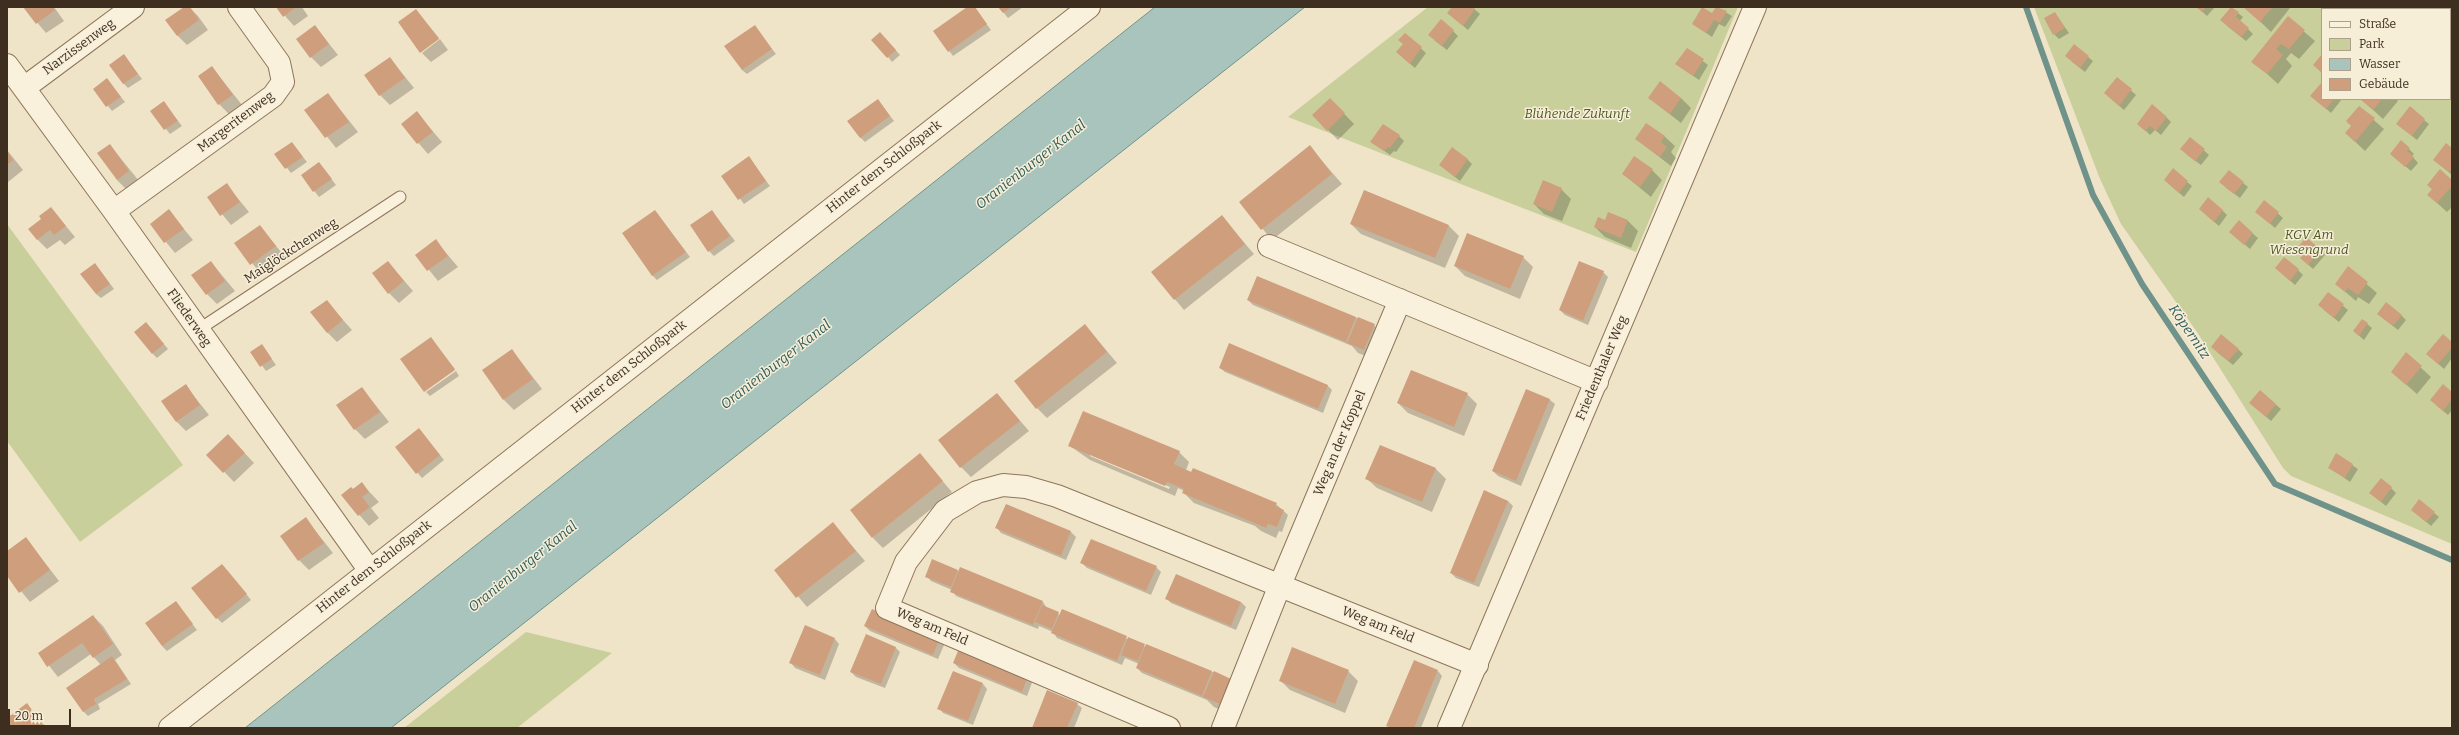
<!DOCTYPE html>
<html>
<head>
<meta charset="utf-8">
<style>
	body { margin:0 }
	#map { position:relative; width:2459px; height:735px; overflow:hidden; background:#f0e4c8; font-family:Bitter,serif }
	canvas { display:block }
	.frame { position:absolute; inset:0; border:8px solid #3d2e20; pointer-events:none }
	.legend { position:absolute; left:2321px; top:8px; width:130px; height:92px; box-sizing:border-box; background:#f7eed8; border:1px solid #ada18e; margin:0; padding:5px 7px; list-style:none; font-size:12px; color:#3d2e20 }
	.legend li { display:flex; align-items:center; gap:8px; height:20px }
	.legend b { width:20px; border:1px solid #ada18e }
	.scale { position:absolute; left:8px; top:709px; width:63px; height:18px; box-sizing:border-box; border:2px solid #3d2e20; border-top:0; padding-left:5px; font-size:12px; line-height:14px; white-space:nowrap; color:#3d2e20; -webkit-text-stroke:3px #f7eed8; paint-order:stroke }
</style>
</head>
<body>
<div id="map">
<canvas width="2459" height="735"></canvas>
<div class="frame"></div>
<ul class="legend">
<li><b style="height:5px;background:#faf1dc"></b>Straße</li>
<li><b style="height:11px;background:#c9cf9b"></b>Park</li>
<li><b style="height:11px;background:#a9c4bc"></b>Wasser</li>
<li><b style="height:11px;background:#cf9f7d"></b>Gebäude</li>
</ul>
<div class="scale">20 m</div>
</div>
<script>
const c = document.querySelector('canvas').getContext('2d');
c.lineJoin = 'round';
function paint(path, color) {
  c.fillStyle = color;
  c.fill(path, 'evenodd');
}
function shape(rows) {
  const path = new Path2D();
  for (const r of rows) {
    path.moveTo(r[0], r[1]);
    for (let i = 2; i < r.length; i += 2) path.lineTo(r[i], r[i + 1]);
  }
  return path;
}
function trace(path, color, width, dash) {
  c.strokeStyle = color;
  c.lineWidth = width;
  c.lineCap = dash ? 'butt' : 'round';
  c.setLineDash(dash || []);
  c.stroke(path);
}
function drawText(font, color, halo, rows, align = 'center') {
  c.font = font + ' Bitter,serif';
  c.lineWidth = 3;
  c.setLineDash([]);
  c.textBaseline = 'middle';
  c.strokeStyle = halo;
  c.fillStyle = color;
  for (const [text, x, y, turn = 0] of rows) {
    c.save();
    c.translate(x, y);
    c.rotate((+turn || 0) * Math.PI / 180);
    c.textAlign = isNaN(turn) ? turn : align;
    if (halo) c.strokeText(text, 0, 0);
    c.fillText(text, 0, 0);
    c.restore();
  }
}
paint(shape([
	[1428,7,1738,7,1636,252,1288,117],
	[2034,7,2452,7,2452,544,2291,476,2283,468,2197,332,2121,224,2100,179],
	[2322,9,2450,9,2450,99,2322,99],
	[7,224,183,465,80,542,7,441],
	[526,632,612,653,517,728,404,728]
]), '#c9cf9b');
const water = shape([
	[1155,7,1305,7,391,728,245,728,1155,7]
]);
paint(water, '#a9c4bc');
trace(water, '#6f938a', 1);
paint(shape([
	[24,7,54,7,64,21,46,33],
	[186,7,189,7,198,16,208,30,187,45,177,35],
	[277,7,302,7,308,16,294,26],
	[968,7,974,7,991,30,953,56,934,31],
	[999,7,1023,7,1008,18],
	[1453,7,1472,7,1480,14,1468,30,1454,18],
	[1717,7,1732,16,1725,27,1719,24,1712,37,1693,24,1713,15],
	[2197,7,2215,7,2207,16],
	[2245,7,2289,7,2290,8,2271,32],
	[416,10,439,38,421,52,399,22],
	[2055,13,2069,33,2059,39,2054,34],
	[2238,13,2243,17,2240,21,2253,34,2246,41,2226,25],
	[2288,18,2315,41,2299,59,2291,53,2286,59,2292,66,2278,84,2253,61],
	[315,26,338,55,321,67,311,57],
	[754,26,776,54,747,74,742,70],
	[1453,31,1458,36,1447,50,1434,40],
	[1405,34,1426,53,1415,68,1402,57],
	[885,38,900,55,892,62,888,57],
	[440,39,448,50,431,62,422,53],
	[1687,49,1708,65,1699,80,1676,64],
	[124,56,142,79,128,88,124,84],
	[2088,57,2093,61,2085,72,2071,61],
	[390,58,414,88,390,105,380,95],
	[212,67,242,105,229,114,219,104],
	[2117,78,2136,95,2124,110,2110,98],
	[107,80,125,102,112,111,94,89],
	[2322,84,2322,99,2342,99,2331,113,2312,96],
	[328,94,358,132,336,148,306,110],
	[1649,98,1681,98,1691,108,1681,123],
	[1330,99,1354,124,1338,140,1313,115],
	[2361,99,2396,99,2398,101,2383,119],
	[878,100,894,121,865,142,860,137],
	[163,102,182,126,170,134,151,111],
	[2359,107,2384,129,2365,151,2346,133,2352,126],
	[417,113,442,142,428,154,402,124],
	[2166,117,2171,122,2161,135,2155,130,2150,135,2143,128],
	[2424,120,2429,124,2417,140,2402,128],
	[1399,136,1404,141,1396,152,1394,151,1390,155,1372,142],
	[1664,136,1675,146,1671,152,1676,158,1671,166,1636,139],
	[2190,138,2209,155,2201,165,2186,154],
	[2402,142,2414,154,2412,156,2418,163,2411,171,2391,154],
	[292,143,307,162,291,173,276,154],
	[110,145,139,181,127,190,117,180],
	[1310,147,1342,184,1272,240,1240,202],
	[2452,149,2452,175,2434,160],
	[7,150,23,170,8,182,7,181],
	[749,158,770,186,744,204,723,176],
	[1467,159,1472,164,1460,181,1440,165],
	[319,163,336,185,319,197,302,175],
	[1652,170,1662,180,1651,197,1623,174],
	[2452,181,2452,207,2447,212,2428,195,2433,190,2428,185],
	[2187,182,2192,186,2184,197,2170,185],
	[2243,183,2248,187,2240,198,2225,187],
	[226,184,249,212,231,225,208,197],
	[1561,189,1571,199,1562,221,1544,214,1534,204],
	[2264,201,2283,218,2275,228,2261,216],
	[51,208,75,237,65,245,60,240,47,249,37,239],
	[2222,210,2227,215,2219,226,2205,214],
	[169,211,193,240,175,253,151,224],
	[655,211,690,257,657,280,652,275],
	[712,211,735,241,714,256,709,251],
	[1609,213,1628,221,1638,231,1631,248,1605,237,1595,227,1605,222],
	[1222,217,1254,254,1184,310,1153,273],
	[2239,222,2258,238,2250,249,2236,237],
	[1351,224,1449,226,1459,236,1445,268,1361,234],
	[260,226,285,257,261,274,236,243],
	[436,241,458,267,438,281,417,255],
	[2320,250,2325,255,2313,269,2301,258],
	[1523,257,1533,267,1520,299,1465,276,1455,266],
	[211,262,235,291,217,304,207,294],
	[388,262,413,291,399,303,389,293],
	[2276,268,2298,270,2303,275,2295,285],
	[2348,268,2377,293,2369,304,2358,297,2356,301,2336,284],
	[99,269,114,289,101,298,96,294],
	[1603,272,1608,277,1588,325,1565,315,1560,310],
	[1258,277,1374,325,1384,335,1374,359,1358,353,1352,346,1253,305,1248,300],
	[2329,294,2348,310,2339,322,2324,310],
	[326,301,352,330,337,342,327,332],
	[2401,315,2406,320,2398,330,2383,318],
	[2367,324,2372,328,2364,340,2354,331],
	[1085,325,1117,363,1047,418,1037,408],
	[151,328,168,349,157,358,152,353],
	[431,338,455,369,424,391],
	[2452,344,2452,358,2444,369,2427,354],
	[262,345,276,365,266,371,252,352],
	[2238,349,2243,354,2233,365,2217,352],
	[512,350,542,389,514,410,504,400],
	[2406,354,2431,377,2417,394,2392,372],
	[1220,368,1327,385,1332,390,1323,413,1225,372],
	[456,371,459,376,430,396,426,392],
	[186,386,209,415,186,431,176,421],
	[362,388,389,422,365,439,355,429],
	[1526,390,1550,400,1555,404,1521,486,1498,476,1493,471],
	[2260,391,2281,409,2271,421,2255,407],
	[2452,393,2452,410,2448,415,2436,405],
	[997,394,1029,431,971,477,961,467],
	[1467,394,1477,404,1464,436,1408,413,1398,403],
	[423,434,444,460,422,478,396,448],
	[238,446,254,463,234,482,208,455],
	[1070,446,1179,452,1189,462,1186,470,1276,504,1288,515,1282,532,1279,531,1276,538,1261,531,1255,526,1194,503,1184,493,1184,491,1178,488,1175,496,1090,460],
	[1090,454,1170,487,1169,489,1090,456],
	[1380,447,1436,469,1446,479,1432,512,1377,488,1366,478],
	[2336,454,2358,469,2350,482,2329,467],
	[920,455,952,492,883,548,873,538],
	[362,484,379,502,371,508,379,518,369,526,342,495],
	[2391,488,2396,493,2386,506,2375,497],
	[1485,492,1508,501,1513,506,1479,587,1456,578,1451,573],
	[1006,505,1071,532,1076,537,1066,560,1001,533,997,528],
	[2412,510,2434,513,2439,517,2431,526],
	[306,519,333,553,309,570,299,560],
	[833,524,865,561,807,607,776,570],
	[26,538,59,581,30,602,7,574,7,552],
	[1082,563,1156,567,1161,572,1151,595,1087,568],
	[227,570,251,600,222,623,217,618],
	[958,571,1043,602,1047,608,1060,615,1062,610,1146,647,1147,645,1230,679,1230,714,1214,707,1207,700,1142,673,1137,668,1139,664,1125,658,1122,665,1057,638,1053,632,1039,626,1038,629,956,596,952,590,931,581,927,576],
	[1166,598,1241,602,1246,607,1236,630,1171,603],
	[176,603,197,630,167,651,162,646],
	[872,610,945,643,938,659,870,631,865,626],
	[93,616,103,626,122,655,115,660,131,684,98,704,100,709,88,716,83,711,101,665,91,654,58,677,39,653],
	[835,639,839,644,825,680,795,668,791,663],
	[895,647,900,652,885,688,856,677,851,672],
	[954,663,1033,680,1027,696,959,668],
	[1348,671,1358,681,1345,713,1290,690,1280,680],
	[1438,671,1442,676,1421,728,1390,728,1388,726],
	[953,672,983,684,987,689,973,725,943,713,939,708],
	[1077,704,1082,708,1074,728,1033,728],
	[27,705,47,728,7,728,7,719]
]), '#0003');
trace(shape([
	[2026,7,2093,195,2142,284,2275,484,2452,560]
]), '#6f938a', 6);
paint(shape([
	[23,7,52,7,55,10,36,24],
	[184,7,190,7,199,20,177,36,165,20],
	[276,7,296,7,283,17],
	[967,7,975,7,987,24,948,52,933,31],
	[998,7,1012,7,1003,13],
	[1452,7,1473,7,1475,9,1463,26,1447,13],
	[1702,7,1712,13,1716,7,1727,11,1720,23,1714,20,1706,33,1692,24],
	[2196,7,2206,7,2202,12],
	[2231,7,2239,12,2235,16,2249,28,2241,37,2220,20],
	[2243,7,2273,7,2260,22],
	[416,9,439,39,420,53,398,22],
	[2055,12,2065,28,2053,35,2044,18],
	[2288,16,2305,30,2289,49,2281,44,2276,49,2283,55,2267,74,2251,62],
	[1441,19,1454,30,1442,46,1428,35],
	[315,25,329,44,310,58,296,39],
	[755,25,772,49,742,70,724,46],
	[880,32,896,50,887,58,871,40],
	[1405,33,1422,47,1410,64,1396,52,1403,44,1398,40],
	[2074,44,2089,56,2080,68,2065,56],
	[1687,48,1704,59,1693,76,1675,64],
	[124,54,138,74,123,84,109,65],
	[2322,54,2322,73,2313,65],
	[390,57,405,78,379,96,364,75],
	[212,66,233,95,218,105,198,76],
	[2117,77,2132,89,2119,106,2104,93],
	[107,78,121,97,106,107,93,89],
	[1660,81,1681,98,1670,114,1648,98],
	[2322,82,2322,99,2334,99,2326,109,2310,96],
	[328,93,349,122,325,138,304,110],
	[1330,98,1345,113,1327,131,1312,115],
	[878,99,890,116,860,138,847,121],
	[2360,99,2382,99,2373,110],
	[164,101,178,121,164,130,150,111],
	[2152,104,2167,117,2156,131,2150,126,2145,131,2137,124],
	[2359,106,2375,118,2355,142,2345,133,2351,126,2346,121],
	[2410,106,2425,119,2412,136,2396,124],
	[417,111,433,132,417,144,401,124],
	[1646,123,1665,136,1661,142,1667,147,1660,157,1635,139],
	[1383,124,1400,135,1390,148,1388,147,1384,151,1370,142],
	[2190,137,2205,149,2195,161,2180,149],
	[2401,140,2410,148,2407,151,2414,157,2405,167,2390,154],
	[292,142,303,157,285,169,274,154],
	[2446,143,2452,148,2452,168,2449,172,2433,160],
	[110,144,129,171,117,180,97,153],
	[1310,145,1332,174,1261,230,1239,202],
	[1452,147,1468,159,1455,177,1439,165],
	[7,151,13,160,7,165],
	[749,156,766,181,738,200,721,176],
	[1634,156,1653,169,1640,187,1622,174],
	[319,162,332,179,313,192,301,175],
	[2173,168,2188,181,2179,193,2164,180],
	[2440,169,2452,180,2452,186,2437,203,2427,195,2432,189,2427,185],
	[2229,170,2244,182,2234,194,2219,182],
	[1543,180,1562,188,1552,212,1533,204],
	[227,183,240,202,220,216,207,197],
	[1364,190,1449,225,1435,258,1350,224],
	[2208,197,2223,210,2214,222,2199,209],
	[2264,200,2279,212,2270,224,2255,212],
	[51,207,66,226,54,235,50,230,37,240,28,229,41,219,39,216],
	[169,209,184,229,164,243,150,224],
	[655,210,686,252,652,276,622,233],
	[712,210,730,236,708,252,690,225],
	[1608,212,1628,220,1621,238,1594,227,1598,217,1605,220],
	[1222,215,1245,244,1174,300,1151,272],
	[2239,220,2253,233,2244,245,2229,232],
	[260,225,276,246,250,265,234,243],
	[1467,233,1524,256,1510,289,1454,266],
	[2306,237,2321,250,2308,265,2300,258,2302,256,2296,250],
	[436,239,448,256,427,271,415,255],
	[2284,257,2299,269,2290,281,2275,268],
	[211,261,225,281,206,295,191,275],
	[388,261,404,281,388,294,372,273],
	[1579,261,1604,271,1583,321,1559,310],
	[95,263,110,284,96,294,80,274],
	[2348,266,2368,282,2358,295,2348,288,2345,292,2335,284],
	[1257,276,1356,317,1346,342,1247,300],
	[2328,292,2344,304,2334,318,2318,305],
	[327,300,343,320,327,333,310,312],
	[2386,302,2402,315,2393,326,2377,314],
	[1358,317,1375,324,1364,350,1347,343],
	[2362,319,2368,323,2359,336,2353,331],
	[146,322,164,344,152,354,134,332],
	[1085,324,1107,352,1036,409,1014,381],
	[2221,334,2239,349,2228,361,2211,347],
	[2443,334,2452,342,2452,348,2438,364,2426,354],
	[431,337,455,370,424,392,400,359],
	[1229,343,1328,385,1318,409,1219,368],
	[262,344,272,359,260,367,250,352],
	[512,349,533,379,503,400,482,370],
	[2406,352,2422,366,2406,385,2391,372],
	[1411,370,1468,393,1454,427,1397,403],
	[186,384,200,405,176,422,161,401],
	[2443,384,2452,392,2452,399,2443,411,2430,400],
	[362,387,380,412,354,430,336,405],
	[1526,389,1550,399,1516,481,1492,471],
	[2260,390,2276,404,2266,417,2249,403],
	[997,393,1020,421,960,468,938,440],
	[1083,411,1180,451,1174,464,1191,472,1193,468,1277,503,1275,506,1284,510,1277,527,1268,524,1266,528,1182,493,1184,489,1167,482,1165,486,1068,446],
	[419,428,440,455,416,474,395,447],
	[228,434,245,453,223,473,206,455],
	[1380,445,1436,468,1422,502,1365,479],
	[920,453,943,481,872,538,850,510],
	[2336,453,2353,464,2345,478,2328,468],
	[2381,478,2392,487,2381,502,2369,493],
	[362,482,369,492,362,497,370,507,358,516,341,495,351,487,353,489],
	[1484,490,1508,501,1474,583,1450,573],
	[2419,499,2435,512,2426,522,2411,510],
	[1006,504,1071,531,1061,556,995,528],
	[306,517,324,543,298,561,280,536],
	[833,522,856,551,796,598,774,570],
	[26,537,50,570,19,593,7,576,7,551],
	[1091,539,1157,566,1146,591,1080,563],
	[932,559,958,570,951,587,925,577],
	[222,564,247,594,216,619,191,588],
	[960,567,1043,601,1033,625,950,592],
	[1176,574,1241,602,1231,626,1165,599],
	[176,601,193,624,162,646,145,623],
	[1042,605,1059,612,1052,629,1035,622],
	[872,609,940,638,933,655,864,626],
	[1062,609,1127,636,1117,661,1051,633],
	[93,615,113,644,93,658,82,643,47,667,38,653],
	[805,625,835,638,820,675,789,663],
	[866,634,896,647,881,684,850,672],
	[1128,637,1145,644,1138,661,1121,655],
	[1146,644,1212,671,1202,696,1136,668],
	[960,646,1029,674,1022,692,953,663],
	[1292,647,1349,670,1335,704,1279,681],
	[112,656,127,679,94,699,96,704,83,712,66,688],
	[1414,660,1438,670,1414,728,1392,728,1386,726],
	[953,671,983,683,968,721,937,709],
	[1214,671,1231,679,1220,704,1203,697],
	[1047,690,1078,703,1067,728,1032,728],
	[27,703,45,728,7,728,7,718]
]), '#cf9f7d');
const lane = shape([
	[198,330,400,197]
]);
const street = shape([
	[7,65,114,211,370,571],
	[24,88,133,7],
	[114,211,273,96,283,82,279,63,239,7],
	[1269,246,1597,382],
	[170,728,1089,7],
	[1169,728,887,608,906,562,945,511,977,492,1003,485,1026,487,1057,496,1477,665],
	[1223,728,1280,585,1400,300],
	[1449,728,1755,7]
]);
trace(lane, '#8d765c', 13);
trace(street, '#8d765c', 24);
trace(lane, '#faf1dc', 11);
trace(street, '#faf1dc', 22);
drawText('13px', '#3d2e20', '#f7eed8', [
	["Narzissenweg",79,47,-36],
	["Margeritenweg",236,122,-37],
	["Hinter dem Schloßpark",884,167,-38],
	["Maiglöckchenweg",291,251,-33],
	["Fliederweg",189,318,55],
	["Hinter dem Schloßpark",629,367,-38],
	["Friedenthaler Weg",1602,368,-67],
	["Weg an der Koppel",1340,443,-67],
	["Hinter dem Schloßpark",374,567,-38],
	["Weg am Feld",1378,625,22],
	["Weg am Feld",932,627,23]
]);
drawText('italic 13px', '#4d5a26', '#f7eed8', [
	["Blühende Zukunft",1577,114],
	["KGV Am",2309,235],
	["Wiesengrund",2309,250]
]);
drawText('italic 14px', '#2f5d5a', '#f7eed8', [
	["Oranienburger Kanal",1031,165,-38],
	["Köpernitz",2189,332,56],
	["Oranienburger Kanal",776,365,-38],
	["Oranienburger Kanal",523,567,-39]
]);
</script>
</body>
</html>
